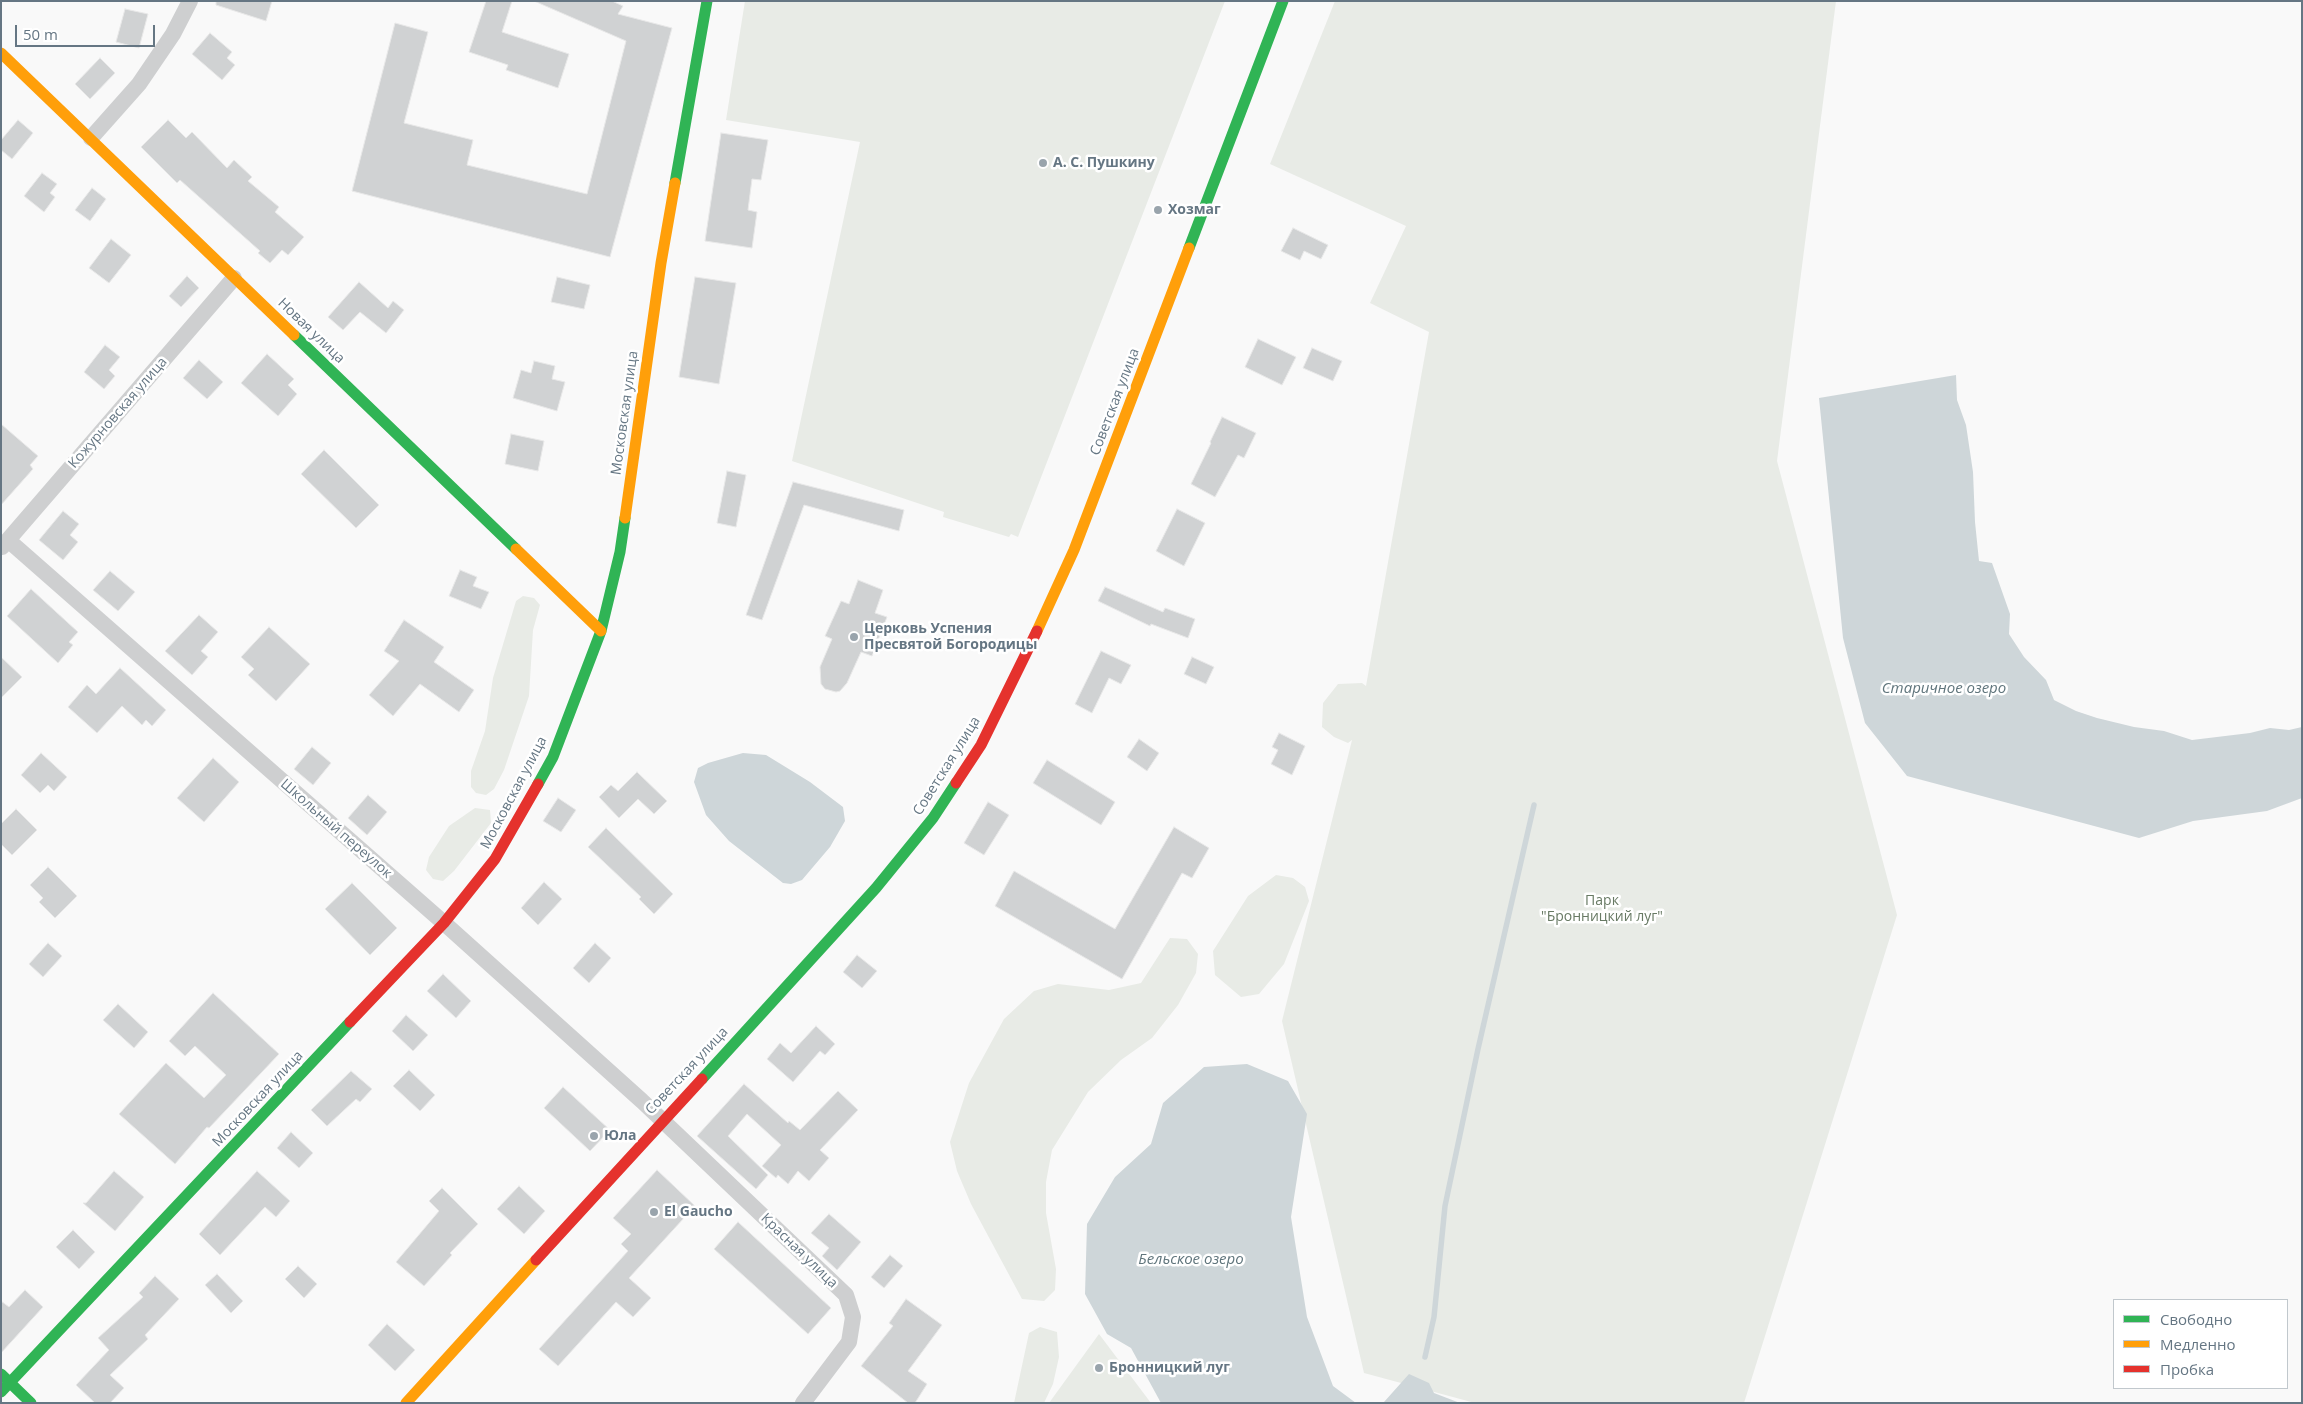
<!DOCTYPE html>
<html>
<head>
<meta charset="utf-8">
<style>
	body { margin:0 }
	#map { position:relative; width:2303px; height:1404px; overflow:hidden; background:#f9f9f9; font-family:"Open Sans",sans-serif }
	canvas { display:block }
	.frame { position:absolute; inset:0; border:2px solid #657683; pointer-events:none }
	.legend { position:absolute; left:2113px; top:1299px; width:175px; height:90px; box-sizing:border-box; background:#fff; border:1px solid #c1c8cd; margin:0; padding:6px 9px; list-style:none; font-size:15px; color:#657683 }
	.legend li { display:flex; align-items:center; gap:10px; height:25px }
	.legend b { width:25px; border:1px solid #c1c8cd }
	.scale { position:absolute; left:15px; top:25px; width:140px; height:22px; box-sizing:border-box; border:2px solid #657683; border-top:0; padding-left:6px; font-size:15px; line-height:18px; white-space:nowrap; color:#657683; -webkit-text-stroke:4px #fff; paint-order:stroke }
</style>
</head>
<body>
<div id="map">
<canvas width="2303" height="1404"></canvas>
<div class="frame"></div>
<ul class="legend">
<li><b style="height:6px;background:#30b455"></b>Свободно</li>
<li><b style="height:6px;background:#ff9f0a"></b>Медленно</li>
<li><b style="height:6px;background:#e5322d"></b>Пробка</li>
</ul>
<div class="scale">50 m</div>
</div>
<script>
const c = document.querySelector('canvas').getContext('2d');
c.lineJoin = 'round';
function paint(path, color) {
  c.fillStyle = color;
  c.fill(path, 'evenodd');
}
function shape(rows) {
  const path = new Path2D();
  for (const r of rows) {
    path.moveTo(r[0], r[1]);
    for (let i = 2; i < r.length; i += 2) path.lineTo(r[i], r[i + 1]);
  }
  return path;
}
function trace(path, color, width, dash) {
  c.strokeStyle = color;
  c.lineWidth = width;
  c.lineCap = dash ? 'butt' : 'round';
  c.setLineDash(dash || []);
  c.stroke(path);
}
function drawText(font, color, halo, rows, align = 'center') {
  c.font = font + ' "Open Sans",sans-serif';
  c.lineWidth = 5;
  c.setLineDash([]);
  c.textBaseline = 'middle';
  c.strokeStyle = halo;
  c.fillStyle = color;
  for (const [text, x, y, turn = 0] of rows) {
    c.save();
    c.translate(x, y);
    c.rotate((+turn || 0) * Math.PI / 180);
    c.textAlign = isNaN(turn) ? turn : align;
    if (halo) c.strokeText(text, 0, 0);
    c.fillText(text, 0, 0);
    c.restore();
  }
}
paint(shape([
	[745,1,1225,1,1018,537,1011,534,1009,537,943,517,944,512,792,461,860,142,726,120],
	[1335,1,1836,1,1777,461,1897,915,1744,1403,1475,1403,1364,1373,1282,1021,1352,740,1348,743,1334,737,1322,727,1323,703,1338,684,1362,683,1366,686,1429,332,1370,303,1406,226,1270,164],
	[523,596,534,598,540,605,533,630,529,696,504,770,494,789,486,795,476,793,471,787,471,771,485,731,493,678,516,601],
	[475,808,490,810,491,823,454,871,443,881,433,879,426,870,429,857,449,826],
	[1276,875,1293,878,1305,887,1309,901,1284,964,1259,994,1241,997,1215,975,1213,951,1248,896],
	[1170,938,1187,939,1198,954,1196,973,1178,1005,1152,1038,1121,1060,1088,1092,1052,1150,1046,1182,1046,1213,1056,1269,1055,1290,1044,1301,1022,1299,971,1204,957,1171,950,1142,969,1083,1004,1019,1034,991,1058,984,1109,990,1141,983],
	[1040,1327,1057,1332,1059,1357,1053,1384,1044,1403,1014,1403,1029,1333],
	[1099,1334,1151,1403,1049,1403]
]), '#e8ebe6');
paint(shape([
	[1956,375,1957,400,1966,425,1973,472,1975,522,1979,561,1992,563,2010,614,2009,634,2024,657,2046,680,2054,700,2076,711,2097,718,2134,727,2164,731,2192,740,2250,733,2270,728,2289,730,2302,727,2302,798,2267,811,2193,821,2139,838,1907,776,1865,723,1843,638,1819,398],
	[743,753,766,755,810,782,843,807,845,821,830,847,802,880,791,884,783,883,729,841,706,815,694,782,698,768,708,763],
	[1247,1064,1288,1081,1307,1114,1291,1217,1307,1317,1333,1386,1356,1403,1161,1403,1131,1348,1107,1334,1085,1294,1087,1224,1115,1177,1151,1144,1163,1103,1204,1067],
	[1409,1374,1429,1383,1434,1393,1460,1403,1372,1403,1384,1402]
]), '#ced6d9');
trace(shape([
	[1425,1357,1434,1317,1445,1206,1478,1049,1534,805]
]), '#ced6d9', 5.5);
const building = shape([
	[216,1,272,1,266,21,216,5,216,1],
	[486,1,512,1,502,32,569,54,558,88,506,70,508,65,469,52,486,1],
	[534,1,612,1,623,6,618,14,672,28,610,257,352,191,395,23,428,32,404,123,473,140,467,165,587,194,626,41,534,1],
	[125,9,148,14,139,48,116,42,125,9],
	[210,33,232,52,227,58,235,65,222,80,192,54,210,33],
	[100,58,115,73,90,99,75,84,100,58],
	[18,120,33,133,12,159,1,150,1,140,18,120],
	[168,120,186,138,192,132,227,168,234,160,252,177,248,181,279,207,275,212,304,237,288,255,282,250,270,263,258,253,260,251,180,180,177,183,141,147,168,120],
	[721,133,768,140,761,180,752,179,748,210,757,212,752,248,705,241,721,133],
	[42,173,57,184,50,193,55,197,44,212,24,196,42,173],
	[92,188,106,199,90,221,75,210,92,188],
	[1293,228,1328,245,1321,259,1304,251,1300,260,1281,251,1293,228],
	[111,239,131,255,109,283,89,268,111,239],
	[187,276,199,288,181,307,169,296,187,276],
	[557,277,590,285,584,309,551,302,557,277],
	[695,277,736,283,719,384,679,377,695,277],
	[359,282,388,308,393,301,404,310,386,333,360,312,343,330,328,317,359,282],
	[1258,339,1296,357,1282,385,1245,367,1258,339],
	[105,345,120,357,109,370,115,376,104,389,84,372,105,345],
	[1312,348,1342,361,1333,381,1303,368,1312,348],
	[267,354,294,379,288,385,297,394,278,416,241,383,267,354],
	[199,360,223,382,207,399,183,378,199,360],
	[534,361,555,366,552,379,565,382,557,411,513,398,521,370,531,373,534,361],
	[1222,417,1256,433,1244,458,1238,455,1215,497,1191,484,1211,443,1210,442,1222,417],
	[1,424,38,456,30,465,33,469,1,505,1,424],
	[511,434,544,441,538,471,505,464,511,434],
	[324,450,379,505,356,528,301,474,324,450],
	[727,471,746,475,736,527,717,523,727,471],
	[793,482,904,510,899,531,804,505,762,620,746,615,793,482],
	[1177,509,1205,523,1184,566,1156,551,1177,509],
	[63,511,79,524,70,535,78,542,63,560,39,540,63,511],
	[460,570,477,577,473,586,489,592,481,609,449,596,460,570],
	[110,571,135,592,118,611,93,590,110,571],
	[858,580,883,590,875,613,887,617,872,656,861,652,847,683,840,691,836,692,825,689,821,684,820,667,832,639,825,636,841,601,849,604,858,580],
	[1105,587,1163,612,1165,608,1195,619,1188,638,1151,624,1150,626,1098,601,1105,587],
	[31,589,78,632,69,642,73,645,58,663,7,616,31,589],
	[199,615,218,632,201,651,208,657,192,675,165,651,199,615],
	[404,620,444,647,434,662,474,690,459,712,420,684,393,716,369,695,399,661,384,651,404,620],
	[269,627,310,664,276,701,248,675,254,669,241,657,269,627],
	[1101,651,1131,665,1121,684,1109,678,1092,713,1075,704,1101,651],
	[1,657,22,677,1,698,1,657],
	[1192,657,1214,667,1206,684,1184,674,1192,657],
	[120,668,166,710,152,726,146,720,142,725,122,706,97,733,68,707,87,685,96,694,120,668],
	[1279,733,1305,746,1292,775,1271,764,1278,750,1272,747,1279,733],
	[1139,739,1159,753,1147,771,1127,757,1139,739],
	[312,747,331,763,313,785,294,769,312,747],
	[41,753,67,777,54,791,48,785,40,793,21,775,41,753],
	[213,758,239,782,204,822,177,798,213,758],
	[1047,760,1115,802,1101,825,1033,783,1047,760],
	[637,772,667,801,654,814,638,799,619,818,599,797,611,785,618,791,637,772],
	[368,795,387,812,367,835,348,818,368,795],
	[558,798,576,810,561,832,543,821,558,798],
	[988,802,1009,815,984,855,964,843,988,802],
	[16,809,37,830,12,855,1,844,1,824,16,809],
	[1174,827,1209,848,1192,878,1182,873,1122,979,995,906,1014,871,1115,929,1174,827],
	[606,828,673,894,654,914,639,899,641,897,588,847,606,828],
	[48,867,77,896,55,918,39,902,43,898,30,885,48,867],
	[544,882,562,899,538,925,521,908,544,882],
	[352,883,397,928,370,955,325,909,352,883],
	[48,943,62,956,43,977,29,964,48,943],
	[595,943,611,958,589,983,573,968,595,943],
	[857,955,877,971,862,988,843,972,857,955],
	[443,974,471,1001,456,1018,427,991,443,974],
	[213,993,279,1054,209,1128,207,1127,175,1164,119,1114,166,1063,204,1098,226,1075,195,1046,185,1056,169,1041,213,993],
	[118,1004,148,1032,134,1048,103,1020,118,1004],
	[406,1015,428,1035,413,1051,392,1031,406,1015],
	[816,1026,835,1044,825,1055,820,1051,793,1082,767,1059,780,1043,791,1053,816,1026],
	[409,1070,435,1095,420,1111,393,1086,409,1070],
	[351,1071,372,1089,360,1102,356,1099,327,1126,311,1110,351,1071],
	[744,1084,788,1123,789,1121,800,1130,838,1091,858,1110,820,1150,829,1158,809,1181,798,1171,788,1184,778,1175,776,1178,762,1166,781,1145,747,1114,728,1136,768,1175,756,1189,697,1136,744,1084],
	[563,1087,610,1130,590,1151,544,1108,563,1087],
	[291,1132,313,1153,299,1168,277,1148,291,1132],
	[657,1170,695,1206,629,1278,651,1298,633,1317,616,1302,558,1366,539,1349,628,1251,621,1244,631,1234,613,1218,657,1170],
	[114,1171,144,1197,115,1231,83,1203,86,1203,114,1171],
	[257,1171,290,1201,276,1217,265,1207,220,1255,199,1234,257,1171],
	[519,1186,545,1211,524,1234,497,1209,519,1186],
	[442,1188,478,1224,450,1253,452,1255,424,1286,396,1262,439,1211,429,1201,442,1188],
	[829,1214,861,1242,837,1270,822,1256,829,1248,811,1233,829,1214],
	[738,1222,831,1308,808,1334,714,1249,738,1222],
	[73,1230,95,1252,79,1269,56,1247,73,1230],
	[890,1255,903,1266,884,1288,871,1277,890,1255],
	[298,1266,317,1284,304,1298,285,1279,298,1266],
	[217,1274,243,1301,231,1313,205,1285,217,1274],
	[155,1276,179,1299,145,1335,148,1339,110,1375,124,1388,110,1403,95,1403,76,1385,109,1350,98,1338,143,1297,139,1293,155,1276],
	[25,1290,43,1307,1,1353,1,1301,9,1307,25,1290],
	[906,1299,942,1325,908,1371,927,1384,915,1403,908,1403,861,1366,893,1326,889,1323,906,1299],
	[387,1324,415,1350,395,1371,368,1345,387,1324]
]);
paint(building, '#d0d2d3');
trace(building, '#e8e8e8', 1);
trace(shape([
	[91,138,139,84,173,34,190,1],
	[8,540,444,923,642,1101,846,1295,853,1317,849,1342,803,1403],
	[2,547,234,278]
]), '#cecfd0', 16);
trace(shape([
	[675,183,707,1],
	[1189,248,1283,1],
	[294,335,516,549],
	[538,784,553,757,601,631,620,552,625,518],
	[702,1079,876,888,933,818,956,783],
	[1,1374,31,1403],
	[1,1392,350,1022]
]), '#30b455', 11);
trace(shape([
	[1,53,294,335],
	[625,518,661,263,675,183],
	[516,549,601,631],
	[1037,631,1074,550,1189,248],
	[406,1403,536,1260]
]), '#ff9f0a', 11);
trace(shape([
	[956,783,981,745,1037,631],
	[350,1022,444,923,495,859,538,784],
	[536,1260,702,1079]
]), '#e5322d', 11);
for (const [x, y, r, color] of [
	[1043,163,5,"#99a4ac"],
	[1158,210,5,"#99a4ac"],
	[854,637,5,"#99a4ac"],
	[594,1136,5,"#99a4ac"],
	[654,1212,5,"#99a4ac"],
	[1099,1368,5,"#99a4ac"]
]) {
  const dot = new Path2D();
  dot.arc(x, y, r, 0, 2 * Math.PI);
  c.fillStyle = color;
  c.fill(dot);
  trace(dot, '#fff', 2);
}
drawText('bold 14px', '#657683', '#fff', [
	["А. С. Пушкину",1053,163],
	["Хозмаг",1168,210],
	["Церковь Успения",864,629],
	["Пресвятой Богородицы",864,645],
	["Юла",604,1136],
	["El Gaucho",664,1212],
	["Бронницкий луг",1109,1368]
], 'left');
drawText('14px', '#657683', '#fff', [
	["Новая улица",311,331,44],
	["Советская улица",1115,402,-69],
	["Кожурновская улица",118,413,-49],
	["Московская улица",625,413,-82],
	["Советская улица",947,766,-58],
	["Московская улица",514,793,-62],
	["Школьный переулок",336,829,41],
	["Советская улица",687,1071,-47],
	["Московская улица",258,1099,-47],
	["Красная улица",799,1251,44]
]);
drawText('14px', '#687a64', '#fff', [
	["Парк",1602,901],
	["\"Бронницкий луг\"",1602,917]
]);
drawText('italic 15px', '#60757c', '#fff', [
	["Старичное озеро",1944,689],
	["Бельское озеро",1191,1260]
]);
</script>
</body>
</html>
